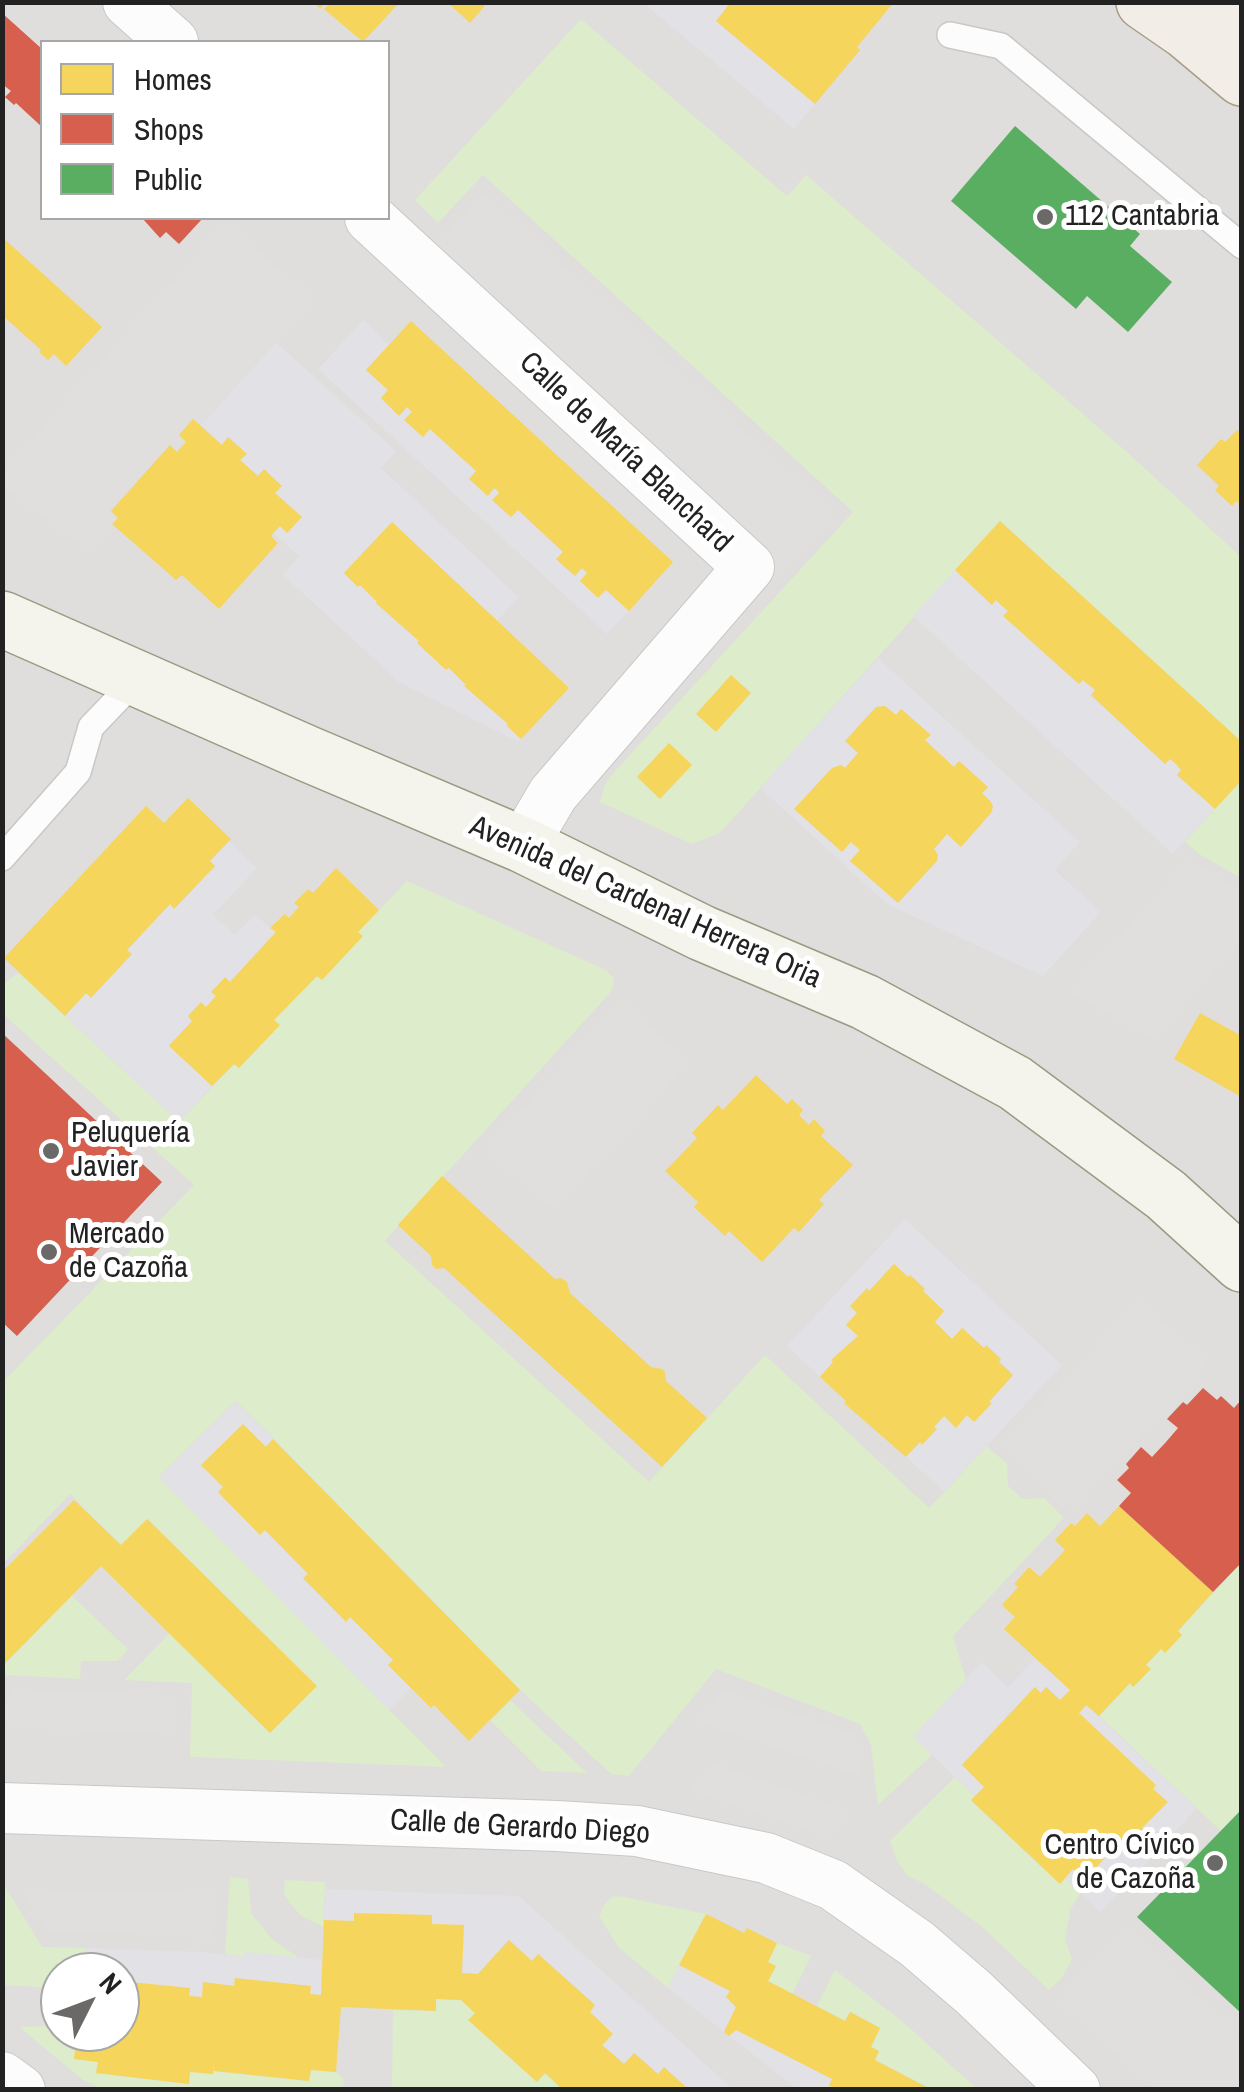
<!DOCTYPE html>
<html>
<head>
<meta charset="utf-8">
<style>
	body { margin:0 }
	#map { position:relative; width:1244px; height:2092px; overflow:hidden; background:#f0eeeb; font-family:"Archivo Narrow",sans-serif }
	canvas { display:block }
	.frame { position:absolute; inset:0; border:5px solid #222; pointer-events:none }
	.legend { position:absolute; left:40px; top:40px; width:350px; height:180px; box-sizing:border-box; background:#fff; border:2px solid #a7a7a7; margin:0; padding:12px 18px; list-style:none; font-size:30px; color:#222 }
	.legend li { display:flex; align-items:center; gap:20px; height:50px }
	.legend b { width:50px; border:2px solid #a7a7a7 }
	.north { position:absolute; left:40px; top:1952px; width:100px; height:100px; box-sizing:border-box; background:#fff; border:2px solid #a7a7a7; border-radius:50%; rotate:48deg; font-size:28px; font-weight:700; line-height:40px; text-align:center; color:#222 }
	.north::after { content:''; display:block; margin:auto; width:35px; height:45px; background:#6a6968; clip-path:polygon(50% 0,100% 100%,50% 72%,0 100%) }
</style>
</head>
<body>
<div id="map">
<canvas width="1244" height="2092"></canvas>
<div class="frame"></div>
<ul class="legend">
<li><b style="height:28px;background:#f6d55c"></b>Homes</li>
<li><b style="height:28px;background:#d6604d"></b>Shops</li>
<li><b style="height:28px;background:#5aae61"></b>Public</li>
</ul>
<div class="north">N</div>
</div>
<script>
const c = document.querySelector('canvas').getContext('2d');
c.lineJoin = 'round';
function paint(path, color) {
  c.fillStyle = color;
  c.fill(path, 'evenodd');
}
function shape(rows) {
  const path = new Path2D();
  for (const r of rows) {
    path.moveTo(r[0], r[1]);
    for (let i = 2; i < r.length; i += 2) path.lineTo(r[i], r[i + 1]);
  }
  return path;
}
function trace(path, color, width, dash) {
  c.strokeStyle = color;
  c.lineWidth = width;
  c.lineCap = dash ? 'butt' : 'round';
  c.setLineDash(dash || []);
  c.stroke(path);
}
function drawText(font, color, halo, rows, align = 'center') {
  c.font = font + ' "Archivo Narrow",sans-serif';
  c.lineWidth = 10;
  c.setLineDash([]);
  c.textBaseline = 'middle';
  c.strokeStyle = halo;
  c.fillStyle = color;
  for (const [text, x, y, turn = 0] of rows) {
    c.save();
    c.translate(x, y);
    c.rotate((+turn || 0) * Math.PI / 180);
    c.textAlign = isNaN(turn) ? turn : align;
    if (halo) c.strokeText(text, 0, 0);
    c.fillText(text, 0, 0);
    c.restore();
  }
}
paint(shape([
	[3,3,1241,3,1241,2089,3,2089],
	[42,42,388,42,388,218,42,218],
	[60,1972,120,1972,120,2032,60,2032]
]), '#dfdedc');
paint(shape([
	[581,19,787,196,806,175,1127,452,1241,557,1241,742,1000,521,720,833,692,844,600,802,605,784,616,770,853,512,483,175,438,223,415,200],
	[1241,780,1241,878,1199,854,1185,842],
	[407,881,606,970,613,977,614,985,609,994,385,1241,649,1482,765,1355,929,1508,987,1446,1007,1464,1008,1486,1023,1499,1044,1498,1064,1518,953,1636,966,1680,913,1737,932,1755,878,1805,871,1745,860,1724,716,1669,629,1776,611,1774,520,1690,236,1401,159,1477,446,1767,190,1757,192,1683,124,1680,170,1633,270,1733,316,1686,148,1519,121,1545,70,1494,3,1564,2,1383,194,1185,3,1014,3,984,19,973,179,1122,234,1064,239,1068,274,1020,317,976,322,979,362,937,358,932],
	[1241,1563,1241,1809,1221,1831,1099,1716,1130,1683,1134,1687,1150,1669,1146,1665,1161,1649,1166,1652,1182,1635,1178,1631],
	[72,1596,128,1649,118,1661,81,1661,80,1679,7,1675,3,1679,3,1666],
	[510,1701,511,1701,587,1773,541,1771,490,1720],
	[955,1777,975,1796,971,1801,1059,1883,1065,1878,1081,1893,1070,1910,1065,1940,1072,1959,1062,1978,1049,1990,982,1927,925,1884,908,1876,897,1861,890,1841],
	[230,1877,248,1879,251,1913,272,1939,299,1958,246,1952,244,1957,225,1954],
	[285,1880,325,1882,323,1927,300,1915,284,1895],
	[3,1883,42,1947,86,1948,83,1972,60,1972,60,1988,3,1985],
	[619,1896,706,1914,668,1988,619,1948,599,1916,604,1905,612,1897],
	[777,1943,811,1956,792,1994,768,1981,776,1967,768,1962],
	[835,1970,902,2021,977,2089,932,2089,875,2060,879,2051,871,2047,880,2028,851,2012,845,2021,817,2006],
	[436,1999,461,2000,475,2013,469,2020,536,2081,545,2073,563,2089,392,2090,393,2010,435,2011],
	[60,2026,60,2032,77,2032,74,2059,98,2062,96,2073,188,2084,190,2072,212,2074,214,2071,308,2081,311,2070,336,2072,343,2078,344,2089,101,2089,83,2080,19,2027]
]), '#ddeccb');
paint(shape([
	[484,194,834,514,773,581,426,256],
	[226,223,314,299,201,425,193,420,179,435,186,442,177,452,169,445,111,510,118,518,88,550,3,485,3,473],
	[1189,861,1241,890,1241,941,1153,1038,1069,992],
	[622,1001,690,1062,554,1210,486,1149],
	[1141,1301,1208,1363,1073,1508,1004,1445],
	[14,1689,176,1696,175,1735,3,1726,3,1701],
	[723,1691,856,1734,859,1775,696,1721],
	[715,1764,848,1811,824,1835,688,1789],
	[22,1889,215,1895,214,1937,48,1932],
	[1126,1929,1241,2036,1241,2089,1155,2089,1060,2001]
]), '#e0dfde');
paint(shape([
	[643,3,731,3,716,21,815,104,794,129],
	[363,320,389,345,366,369,388,390,381,399,399,415,407,407,412,412,405,419,423,436,430,429,476,471,469,479,487,496,494,488,497,490,499,493,493,501,510,517,518,510,563,552,557,560,574,576,582,568,587,573,580,581,606,590,629,611,607,634,318,369],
	[276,342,396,451,381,468,519,597,497,621,392,522,344,573,358,586,360,585,377,602,376,604,449,668,488,708,490,707,508,724,507,726,521,739,518,742,399,682,283,575,299,556,273,533,280,526,287,533,301,516,275,493,281,485,264,469,258,476,240,460,246,453,229,438,222,445,201,425],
	[955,570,991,605,996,600,1002,606,1008,611,1004,616,1078,684,1083,680,1095,690,1091,696,1165,764,1170,759,1176,764,1181,770,1177,775,1215,809,1173,854,913,616],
	[878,658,1080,842,1055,870,1101,912,1043,976,887,904,760,788],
	[885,706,896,715,901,709,930,734,925,740,954,767,959,761,987,787,982,793,991,802,993,807,991,813,961,846,947,834,934,849,938,855,936,861,898,903,851,861,860,850,851,842,842,852,795,809,832,768,840,765,845,768,858,753,845,741,876,707],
	[229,841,257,868,213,915,235,935,255,915,276,932,230,982,225,978,218,984,211,992,216,996,206,1007,201,1003,188,1016,192,1021,169,1045,212,1086,179,1122,65,1016,86,993,91,997,131,955,127,950,170,904,175,909,215,866,210,861],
	[905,1219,1062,1365,944,1492,906,1457,920,1442,921,1444,944,1416,956,1427,967,1415,975,1421,991,1404,989,1402,1013,1375,986,1346,984,1348,962,1328,952,1339,935,1322,944,1311,923,1291,925,1289,911,1275,908,1277,894,1264,869,1291,867,1289,850,1306,857,1313,846,1325,858,1336,832,1360,833,1362,820,1377,787,1346],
	[236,1401,274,1438,266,1447,243,1424,201,1466,223,1487,218,1492,260,1535,265,1530,308,1574,303,1579,345,1621,350,1617,393,1660,389,1665,411,1688,389,1710,159,1477],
	[1035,1658,1070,1690,1060,1700,1046,1687,1041,1693,1034,1687,962,1764,984,1787,975,1796,913,1737,982,1662,1008,1687],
	[1086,1705,1197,1808,1101,1912,1065,1878,1073,1869,1085,1880,1118,1844,1128,1852,1146,1832,1142,1828,1167,1802,1079,1713],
	[325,1889,519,1896,733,2089,689,2089,665,2068,658,2074,635,2053,624,2064,602,2045,613,2034,590,2012,595,2005,539,1954,532,1961,508,1940,478,1974,462,1973,463,1925,432,1924,432,1915,354,1921,324,1920],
	[86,1948,204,1952,244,1957,245,1952,322,1960,321,1995,310,1994,310,1986,236,1978,234,1986,204,1982,202,1997,189,1996,189,1988,120,1981,120,1972,83,1972],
	[679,1965,730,1991,736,2007,724,2032,668,1988],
	[736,2030,832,2079,829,2085,834,2089,797,2089,729,2036]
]), '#e2e1e5');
paint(shape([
	[314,2,400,2,363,42,324,9,328,5,325,3,320,9],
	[447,2,488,2,470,23],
	[731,2,894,2,857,47,860,50,815,104,716,21],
	[2,237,102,327,66,366,54,354,48,360,39,352,41,350,2,315],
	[411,321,673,562,629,611,606,590,598,598,580,581,587,573,582,568,575,576,556,559,563,552,518,510,511,517,492,500,499,493,497,490,494,488,488,496,469,479,476,471,430,429,423,437,404,420,412,412,407,407,399,416,381,398,388,390,366,370],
	[193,419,222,445,228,437,247,454,240,460,258,476,264,469,282,486,275,493,302,517,287,533,280,526,271,536,278,543,219,609,182,575,176,580,112,524,118,518,111,511,170,445,177,452,186,442,179,435],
	[1237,430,1242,434,1242,506,1236,501,1232,506,1215,490,1219,486,1197,465,1221,439,1225,442],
	[1000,521,1242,742,1242,780,1215,809,1177,775,1181,770,1176,764,1170,759,1165,764,1091,695,1095,690,1083,680,1079,684,1003,616,1008,611,1002,606,996,600,992,605,955,570],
	[392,522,569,688,521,739,506,725,508,724,464,686,466,685,449,668,446,670,417,643,419,641,376,603,377,602,360,585,358,587,344,573],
	[731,675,751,693,716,732,696,714],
	[885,706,896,715,901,709,931,735,925,740,954,767,959,761,988,787,982,793,991,802,993,807,991,813,961,847,947,834,934,849,938,855,937,861,898,903,850,861,860,850,851,842,842,852,794,809,832,768,841,765,845,768,858,753,845,741,876,707],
	[669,743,692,765,660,799,637,777],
	[188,798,231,839,210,861,215,866,174,909,170,904,127,950,132,954,91,998,86,993,65,1016,4,958,146,806,164,823],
	[336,868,379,910,358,932,363,936,322,980,317,976,274,1020,280,1025,239,1068,234,1064,212,1086,169,1046,192,1021,188,1016,201,1002,206,1007,216,996,211,992,219,984,225,977,230,982,276,932,270,928,285,914,289,918,299,907,294,903,308,889,313,893],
	[1200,1013,1242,1036,1242,1099,1238,1095,1174,1059],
	[756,1075,787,1104,792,1099,803,1110,799,1115,809,1125,814,1119,825,1131,821,1136,853,1165,819,1200,824,1204,799,1232,794,1228,762,1262,729,1231,725,1236,694,1207,698,1202,665,1171,697,1138,692,1133,718,1105,723,1110],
	[442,1176,555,1279,561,1278,567,1282,570,1293,651,1367,662,1369,665,1372,666,1381,707,1418,662,1467,444,1268,436,1269,432,1265,431,1256,398,1225],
	[894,1264,908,1277,910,1275,925,1289,923,1291,944,1311,935,1322,952,1339,962,1328,984,1348,986,1345,1001,1359,999,1362,1013,1375,989,1402,992,1403,974,1422,967,1415,956,1428,944,1416,934,1427,937,1429,922,1445,920,1442,906,1457,844,1403,846,1401,820,1377,833,1362,831,1360,858,1336,846,1325,857,1313,850,1306,867,1288,869,1291],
	[243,1424,266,1447,273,1439,520,1690,469,1741,434,1705,431,1708,388,1665,393,1660,350,1617,346,1622,303,1578,308,1574,265,1530,260,1535,218,1492,223,1487,201,1465],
	[74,1500,121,1545,147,1519,317,1686,270,1733,101,1566,2,1666,2,1572],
	[1119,1506,1213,1592,1178,1631,1182,1635,1165,1653,1161,1649,1146,1665,1151,1669,1133,1687,1130,1683,1099,1716,1086,1705,1079,1713,1156,1785,1153,1789,1168,1802,1142,1828,1146,1832,1127,1852,1118,1844,1084,1880,1073,1869,1060,1884,971,1800,984,1787,962,1765,1035,1687,1041,1693,1046,1687,1060,1700,1070,1690,1004,1629,1015,1617,1002,1605,1018,1587,1014,1584,1029,1567,1040,1577,1065,1550,1055,1540,1071,1523,1075,1526,1087,1513,1100,1526],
	[354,1913,432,1915,432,1924,464,1925,462,1973,478,1974,509,1940,532,1961,538,1954,595,2005,590,2012,613,2034,602,2045,624,2064,634,2053,658,2074,664,2067,689,2090,563,2090,545,2073,537,2082,468,2020,475,2013,461,2000,436,1999,436,2011,341,2007,336,2072,311,2070,309,2081,214,2071,214,2059,213,2074,190,2072,189,2084,96,2073,98,2062,74,2059,77,2032,120,2032,120,1981,190,1988,189,1996,202,1997,203,1982,234,1986,235,1978,311,1986,310,1994,321,1995,324,1920,354,1921],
	[706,1914,744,1933,747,1928,777,1943,768,1962,776,1966,768,1981,845,2021,850,2012,880,2028,871,2047,879,2051,875,2060,932,2090,834,2090,829,2085,832,2079,736,2030,729,2036,724,2032,736,2007,726,1997,730,1991,679,1965]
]), '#f6d55c');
paint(shape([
	[2,13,42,49,42,127,16,103,14,105,5,97,11,91,2,84],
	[142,218,203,218,179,244,166,232,160,238],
	[2,1033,162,1182,17,1336,2,1322],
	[1203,1388,1217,1400,1221,1396,1234,1408,1242,1399,1242,1562,1213,1592,1119,1506,1131,1493,1117,1480,1129,1468,1126,1464,1141,1447,1152,1457,1166,1442,1178,1428,1167,1419,1183,1402,1187,1405]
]), '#d6604d');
paint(shape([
	[1015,126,1140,234,1130,246,1172,282,1128,332,1087,296,1076,309,951,201],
	[1242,1809,1242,2014,1137,1917]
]), '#5aae61');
const service = shape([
	[950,35,1001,46,1242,246],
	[2,858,78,772,91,727,137,679]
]);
const minor = shape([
	[128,2,173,42],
	[370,218,749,567,553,794,523,845],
	[2,1808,557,1826,637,1831,766,1858,833,1885,917,1944,974,1993,1075,2090],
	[2,2077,20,2090]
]);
const secondary = shape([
	[2,619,306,753,523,845,702,933,865,1002,1015,1083,1166,1195,1242,1264]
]);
const primary = shape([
	[1144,2,1186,31,1242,78],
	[1222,2,1242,17]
]);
trace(service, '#c9c8c7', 28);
trace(minor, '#c9c8c7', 52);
trace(secondary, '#999a82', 58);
trace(primary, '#a79c86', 58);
trace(service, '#fdfcfc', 25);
trace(minor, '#fdfcfc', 50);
trace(secondary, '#f4f4ed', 55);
trace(primary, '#f3ede7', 55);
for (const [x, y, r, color] of [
	[1045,217,10,"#6a6968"],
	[51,1151,10,"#6a6968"],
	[49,1252,10,"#6a6968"],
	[1215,1863,10,"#6a6968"]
]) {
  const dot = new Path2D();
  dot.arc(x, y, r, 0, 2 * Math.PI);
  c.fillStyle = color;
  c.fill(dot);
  trace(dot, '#fff', 4);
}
drawText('30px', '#222', '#fff', [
	["112 Cantabria",1065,217],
	["Peluquería",71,1134],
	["Javier",71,1168],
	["Mercado",69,1235],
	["de Cazoña",69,1269],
	["Centro Cívico",1195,1846,"right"],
	["de Cazoña",1195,1880,"right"]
], 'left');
drawText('30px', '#222', '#fff', [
	["Calle de María Blanchard",625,453,43],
	["Avenida del Cardenal Herrera Oria",645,903,24],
	["Calle de Gerardo Diego",520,1828,3]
]);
</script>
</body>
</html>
